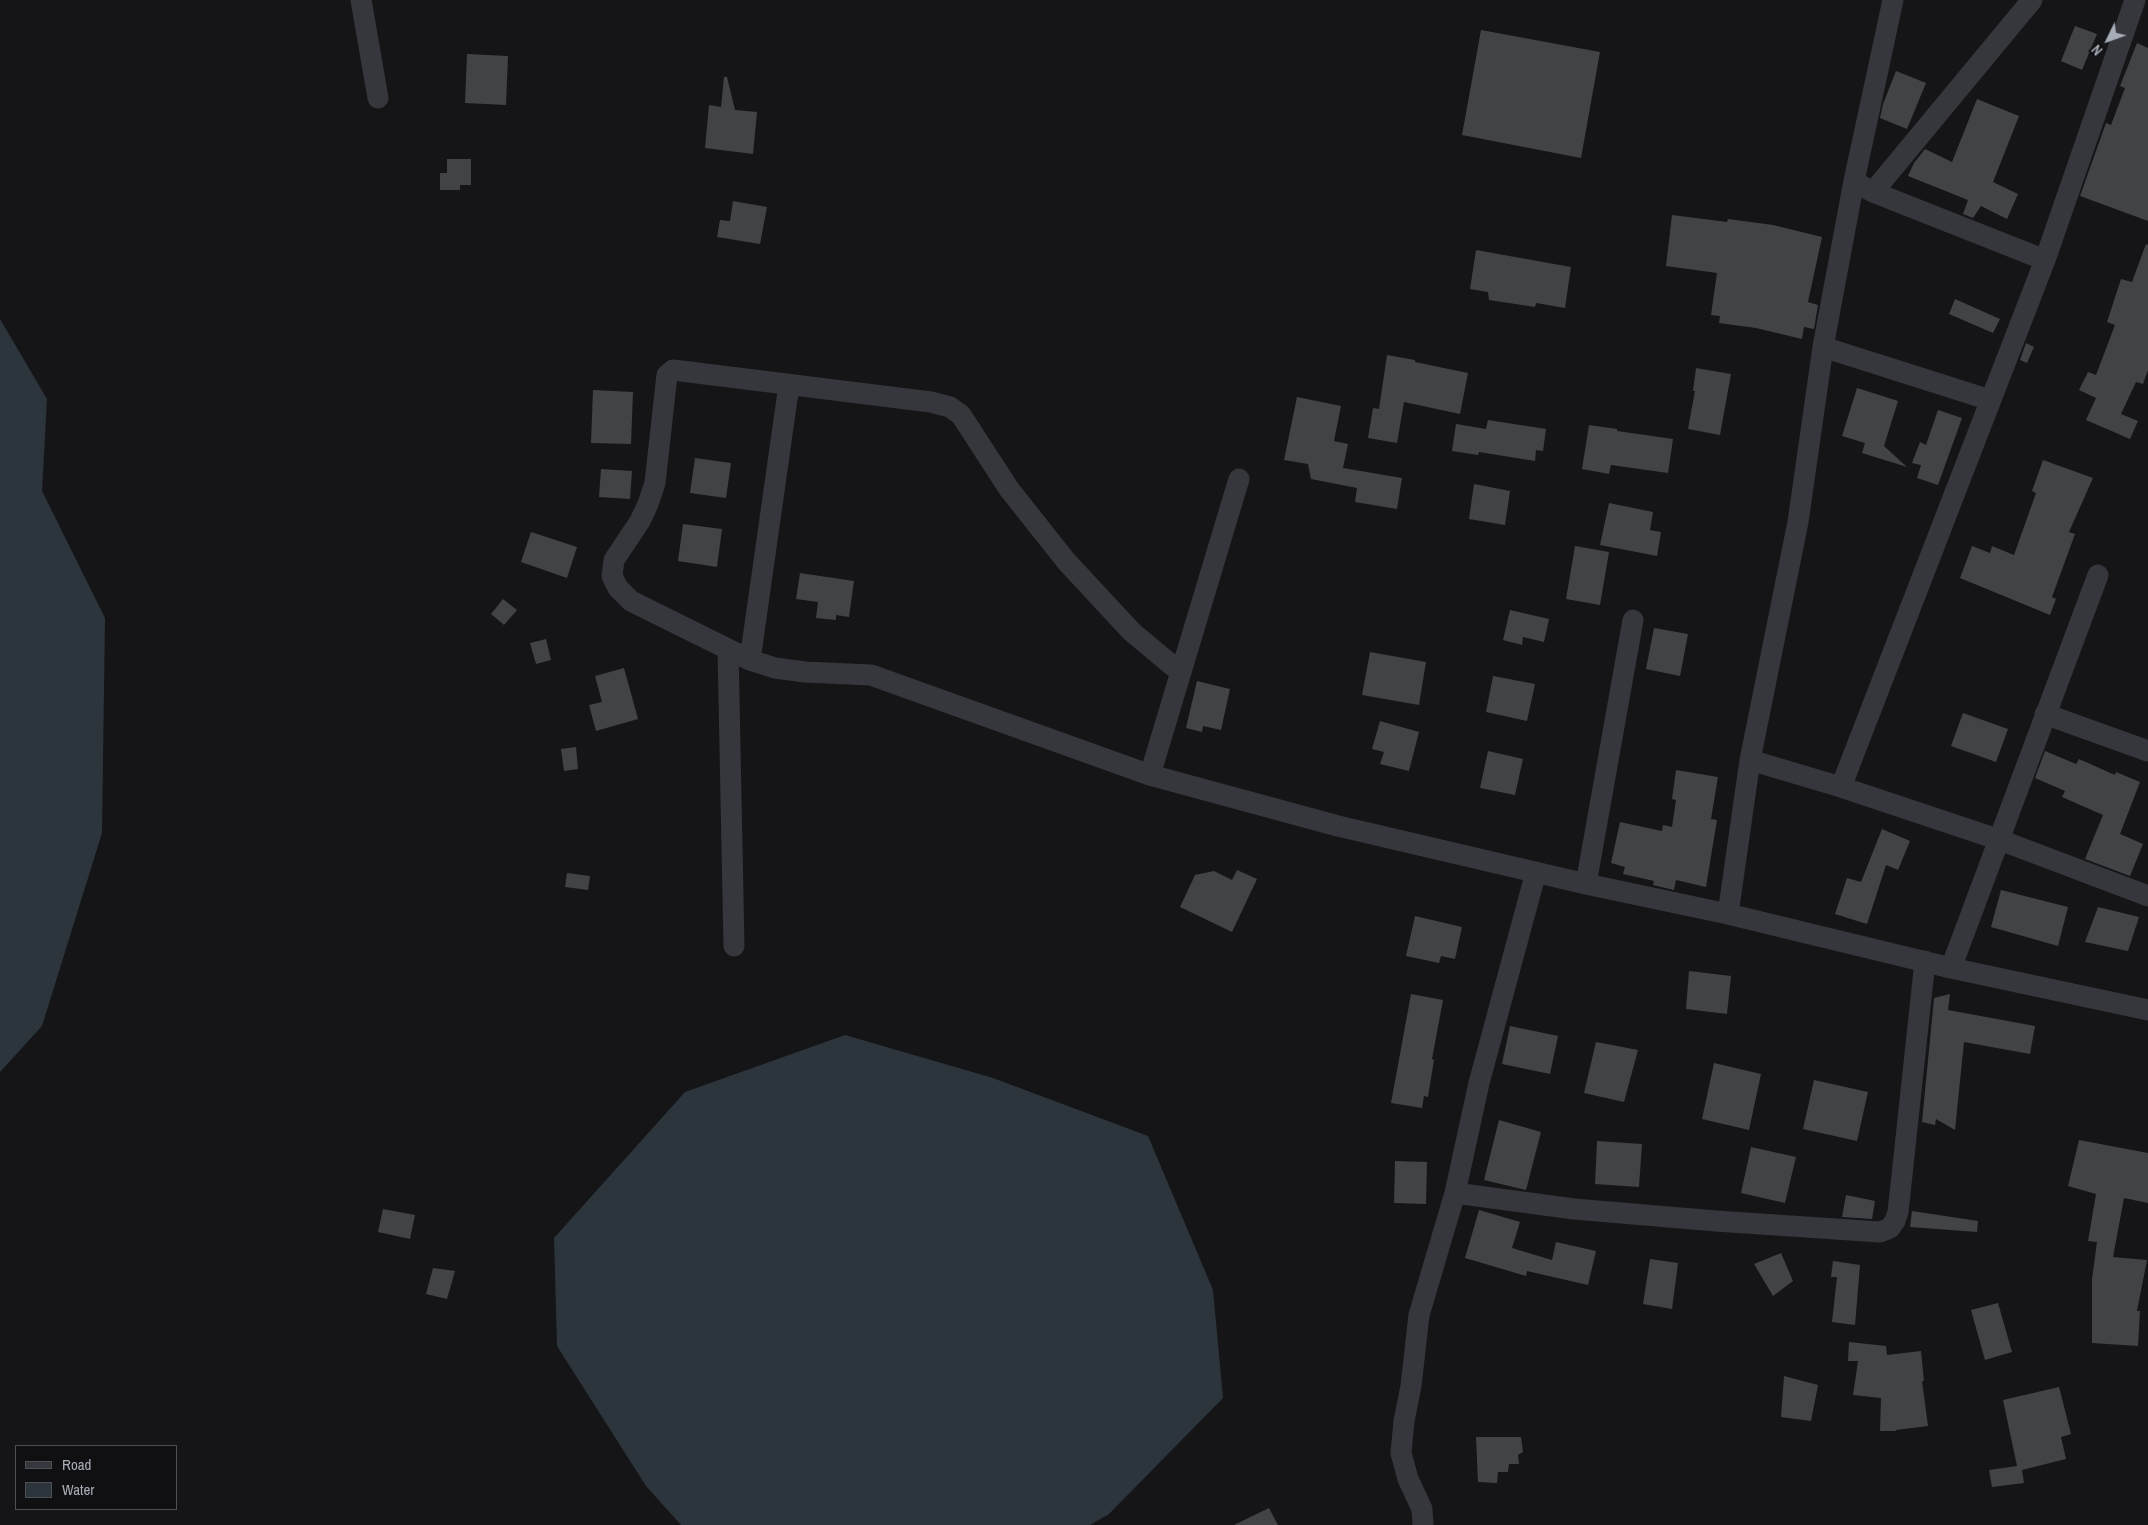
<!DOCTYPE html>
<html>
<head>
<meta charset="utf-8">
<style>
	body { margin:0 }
	#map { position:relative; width:2148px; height:1525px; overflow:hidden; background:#151517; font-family:"Archivo Narrow",sans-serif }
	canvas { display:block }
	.legend { position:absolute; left:15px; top:1445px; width:162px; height:65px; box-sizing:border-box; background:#101012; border:1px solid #4c4f54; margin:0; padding:6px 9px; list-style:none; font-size:15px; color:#a7adb7 }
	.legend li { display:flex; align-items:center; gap:10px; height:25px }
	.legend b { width:25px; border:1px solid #4c4f54 }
	.north { position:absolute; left:2083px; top:15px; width:50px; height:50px; -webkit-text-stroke:4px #101012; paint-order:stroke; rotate:228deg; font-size:14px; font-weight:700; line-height:20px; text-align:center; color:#a7adb7 }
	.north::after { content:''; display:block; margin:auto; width:18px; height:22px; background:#a7adb7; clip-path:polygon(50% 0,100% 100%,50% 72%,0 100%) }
</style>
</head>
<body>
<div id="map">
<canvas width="2148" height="1525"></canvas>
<ul class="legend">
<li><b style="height:6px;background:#36373c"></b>Road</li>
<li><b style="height:14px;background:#2b353b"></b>Water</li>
</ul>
<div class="north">N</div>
</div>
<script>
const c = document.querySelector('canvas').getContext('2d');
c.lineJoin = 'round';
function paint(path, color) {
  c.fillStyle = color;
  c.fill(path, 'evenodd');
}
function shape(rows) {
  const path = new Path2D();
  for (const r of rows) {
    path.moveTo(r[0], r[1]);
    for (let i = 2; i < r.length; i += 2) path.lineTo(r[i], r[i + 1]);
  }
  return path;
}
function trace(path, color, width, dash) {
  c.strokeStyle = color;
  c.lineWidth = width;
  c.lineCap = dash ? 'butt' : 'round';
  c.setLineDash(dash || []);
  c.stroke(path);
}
paint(shape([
	[0,319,47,399,42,491,105,618,102,833,42,1026,0,1072],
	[845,1035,993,1078,1148,1136,1213,1290,1223,1398,1109,1514,1090,1525,681,1525,646,1486,557,1346,554,1238,685,1092]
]), '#2b353b');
paint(shape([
	[2075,26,2097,34,2082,70,2061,61],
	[1481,30,1600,52,1581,158,1462,135],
	[2137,43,2148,48,2148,221,2080,196,2106,123,2111,125,2125,88,2120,86],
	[467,54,508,56,506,105,465,103],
	[1896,71,1926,83,1907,129,1880,118,1883,104],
	[724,77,727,77,735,110,757,112,753,154,705,148,709,105,721,107],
	[1977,99,2019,116,1993,182,2018,194,2007,219,1981,206,1973,218,1963,214,1968,200,1908,176,1914,163,1925,149,1952,162],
	[447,159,471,159,471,185,460,185,460,190,440,190,440,173,447,173],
	[733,201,767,207,760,244,717,237,720,220,730,221],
	[1672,215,1727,222,1728,219,1773,225,1822,237,1808,302,1818,305,1814,329,1804,327,1802,339,1756,328,1719,323,1720,316,1711,315,1717,273,1666,266],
	[2146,244,2148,245,2148,370,2143,384,2136,382,2121,414,2138,421,2130,439,2086,420,2096,398,2079,390,2088,372,2096,375,2115,325,2107,322,2121,279,2132,282],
	[1476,250,1571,267,1565,308,1536,303,1535,307,1489,300,1488,292,1470,289],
	[1955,299,2000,319,1993,333,1949,314],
	[2026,343,2034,347,2027,363,2020,360],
	[1387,355,1415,360,1415,362,1468,373,1460,414,1404,402,1397,443,1368,438,1373,408,1379,409],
	[1696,368,1731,374,1720,435,1688,429,1695,391,1693,391],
	[1857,388,1898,401,1884,446,1907,467,1862,453,1865,443,1842,436],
	[593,390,633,392,631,444,591,443],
	[1297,397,1341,406,1334,441,1348,444,1343,468,1402,478,1397,509,1355,502,1357,488,1311,479,1308,464,1284,460],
	[1938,410,1962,418,1938,485,1917,478,1921,465,1912,463,1920,442,1926,445],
	[1488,420,1546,429,1543,451,1536,450,1535,461,1479,452,1478,455,1452,451,1456,424,1486,429],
	[1589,425,1617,429,1617,431,1673,439,1668,473,1611,465,1609,474,1582,469],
	[695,458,731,463,726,498,690,493],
	[2043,460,2093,478,2069,532,2075,534,2052,597,2056,599,2050,615,1960,578,1972,546,1990,553,1992,546,2014,555,2036,493,2032,491],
	[601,469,632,471,630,499,599,497],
	[1474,484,1510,491,1505,525,1469,519],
	[1609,503,1653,512,1650,530,1661,532,1657,556,1600,545],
	[683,524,722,529,717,567,678,561],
	[531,532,577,547,567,578,521,562],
	[1575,546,1609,552,1600,605,1566,599],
	[800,573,854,581,849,617,836,615,836,620,816,618,818,602,796,599],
	[503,599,517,610,504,625,491,614],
	[1510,610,1549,619,1544,642,1523,637,1522,645,1503,640],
	[1654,628,1688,634,1680,676,1646,669],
	[546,639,551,660,536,664,530,643],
	[1370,652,1426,662,1419,705,1362,695],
	[624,668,638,719,596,731,589,705,602,702,595,676],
	[1493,676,1535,684,1527,721,1486,712],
	[1197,681,1230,689,1221,730,1203,726,1202,732,1186,728],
	[1963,713,2008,729,1996,762,1951,746],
	[1380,721,1419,732,1409,771,1380,764,1384,752,1372,749],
	[576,747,578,769,564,771,561,749],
	[1488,751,1523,759,1515,795,1480,788],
	[2045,751,2076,764,2079,759,2115,775,2116,772,2140,782,2120,834,2143,844,2130,876,2085,859,2103,815,2062,797,2065,791,2035,778],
	[1676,770,1718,777,1711,819,1717,820,1706,887,1676,880,1674,890,1653,885,1654,881,1623,874,1625,867,1611,863,1620,822,1662,831,1663,825,1672,827,1676,800,1672,799],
	[1882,829,1910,841,1898,870,1886,865,1867,924,1835,914,1847,878,1861,882],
	[1237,870,1257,879,1232,932,1180,907,1195,875,1214,871,1232,880],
	[567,873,590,876,588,890,565,887],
	[2001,890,2068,907,2058,946,1991,927],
	[2098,907,2139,917,2128,951,2085,942],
	[1415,916,1462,927,1455,959,1441,956,1439,963,1406,956],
	[1689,971,1731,976,1727,1014,1686,1009],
	[1411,994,1443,1000,1432,1059,1434,1060,1428,1097,1424,1096,1422,1108,1391,1103],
	[1950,994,1948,1010,2035,1026,2030,1054,1964,1042,1955,1130,1936,1119,1935,1125,1922,1122,1934,998],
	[1510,1026,1558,1036,1550,1074,1502,1064],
	[1596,1042,1638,1050,1624,1102,1584,1093],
	[1714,1063,1761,1074,1749,1130,1702,1119],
	[1814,1080,1868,1092,1857,1141,1803,1129],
	[1499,1120,1541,1132,1526,1190,1484,1180],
	[2079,1140,2148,1153,2148,1203,2124,1198,2113,1257,2147,1260,2137,1311,2140,1311,2138,1346,2092,1343,2092,1279,2097,1242,2088,1241,2096,1194,2068,1186],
	[1597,1141,1642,1144,1639,1187,1595,1184],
	[1751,1147,1796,1157,1785,1203,1741,1193],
	[1395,1161,1427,1162,1426,1204,1394,1203],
	[1846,1195,1875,1201,1872,1219,1842,1217],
	[383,1209,415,1215,410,1239,378,1232],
	[1479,1210,1520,1222,1512,1248,1552,1260,1556,1242,1596,1251,1588,1285,1527,1271,1526,1276,1465,1258],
	[1912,1211,1978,1221,1977,1232,1910,1227],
	[1781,1253,1793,1281,1773,1296,1754,1264],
	[1650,1259,1678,1263,1672,1309,1643,1304],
	[1833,1261,1860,1265,1855,1325,1832,1322,1837,1277,1831,1277],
	[433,1268,455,1271,447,1299,426,1294],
	[1998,1303,2012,1352,1985,1360,1971,1310],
	[1849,1342,1886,1346,1887,1355,1921,1351,1924,1381,1922,1381,1928,1426,1896,1430,1896,1431,1880,1431,1881,1398,1853,1395,1858,1361,1848,1361],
	[1784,1376,1818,1385,1811,1421,1781,1417],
	[2059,1387,2071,1434,2061,1437,2066,1459,2022,1470,2024,1483,1992,1487,1989,1470,2017,1466,2003,1400],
	[1476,1437,1521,1437,1523,1452,1518,1455,1519,1464,1509,1464,1508,1472,1498,1472,1497,1483,1478,1482],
	[1269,1508,1278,1525,1234,1525]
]), '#414347');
trace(shape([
	[361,0,378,98],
	[1862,186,1873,192,2045,260],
	[1873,192,2032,0],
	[1823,347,1990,400],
	[728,649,734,946],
	[750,660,789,385],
	[1180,672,1132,632,1066,561,1009,489,961,415,950,407,931,402,673,370,667,375,655,483,648,504,640,521,614,560,612,576,618,588,631,601,750,660,775,668,805,672,871,675,1150,775,1338,826,1586,884,1728,914,1951,968,2148,1010],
	[2045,714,2148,751],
	[1750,760,1841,787,2000,840,2148,896],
	[1150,775,1239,479],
	[1841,787,2045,260,2135,0],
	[1586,884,1633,620],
	[1728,914,1750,760,1798,522,1823,347,1854,181,1893,0],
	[1951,968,2098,575],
	[1455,1193,1574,1209,1716,1221,1880,1232,1890,1228,1895,1221,1898,1212,1925,961],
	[1423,1525,1422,1509,1408,1479,1401,1453,1404,1421,1411,1386,1419,1315,1455,1193,1479,1083,1536,872]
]), '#36373c', 21);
</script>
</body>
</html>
